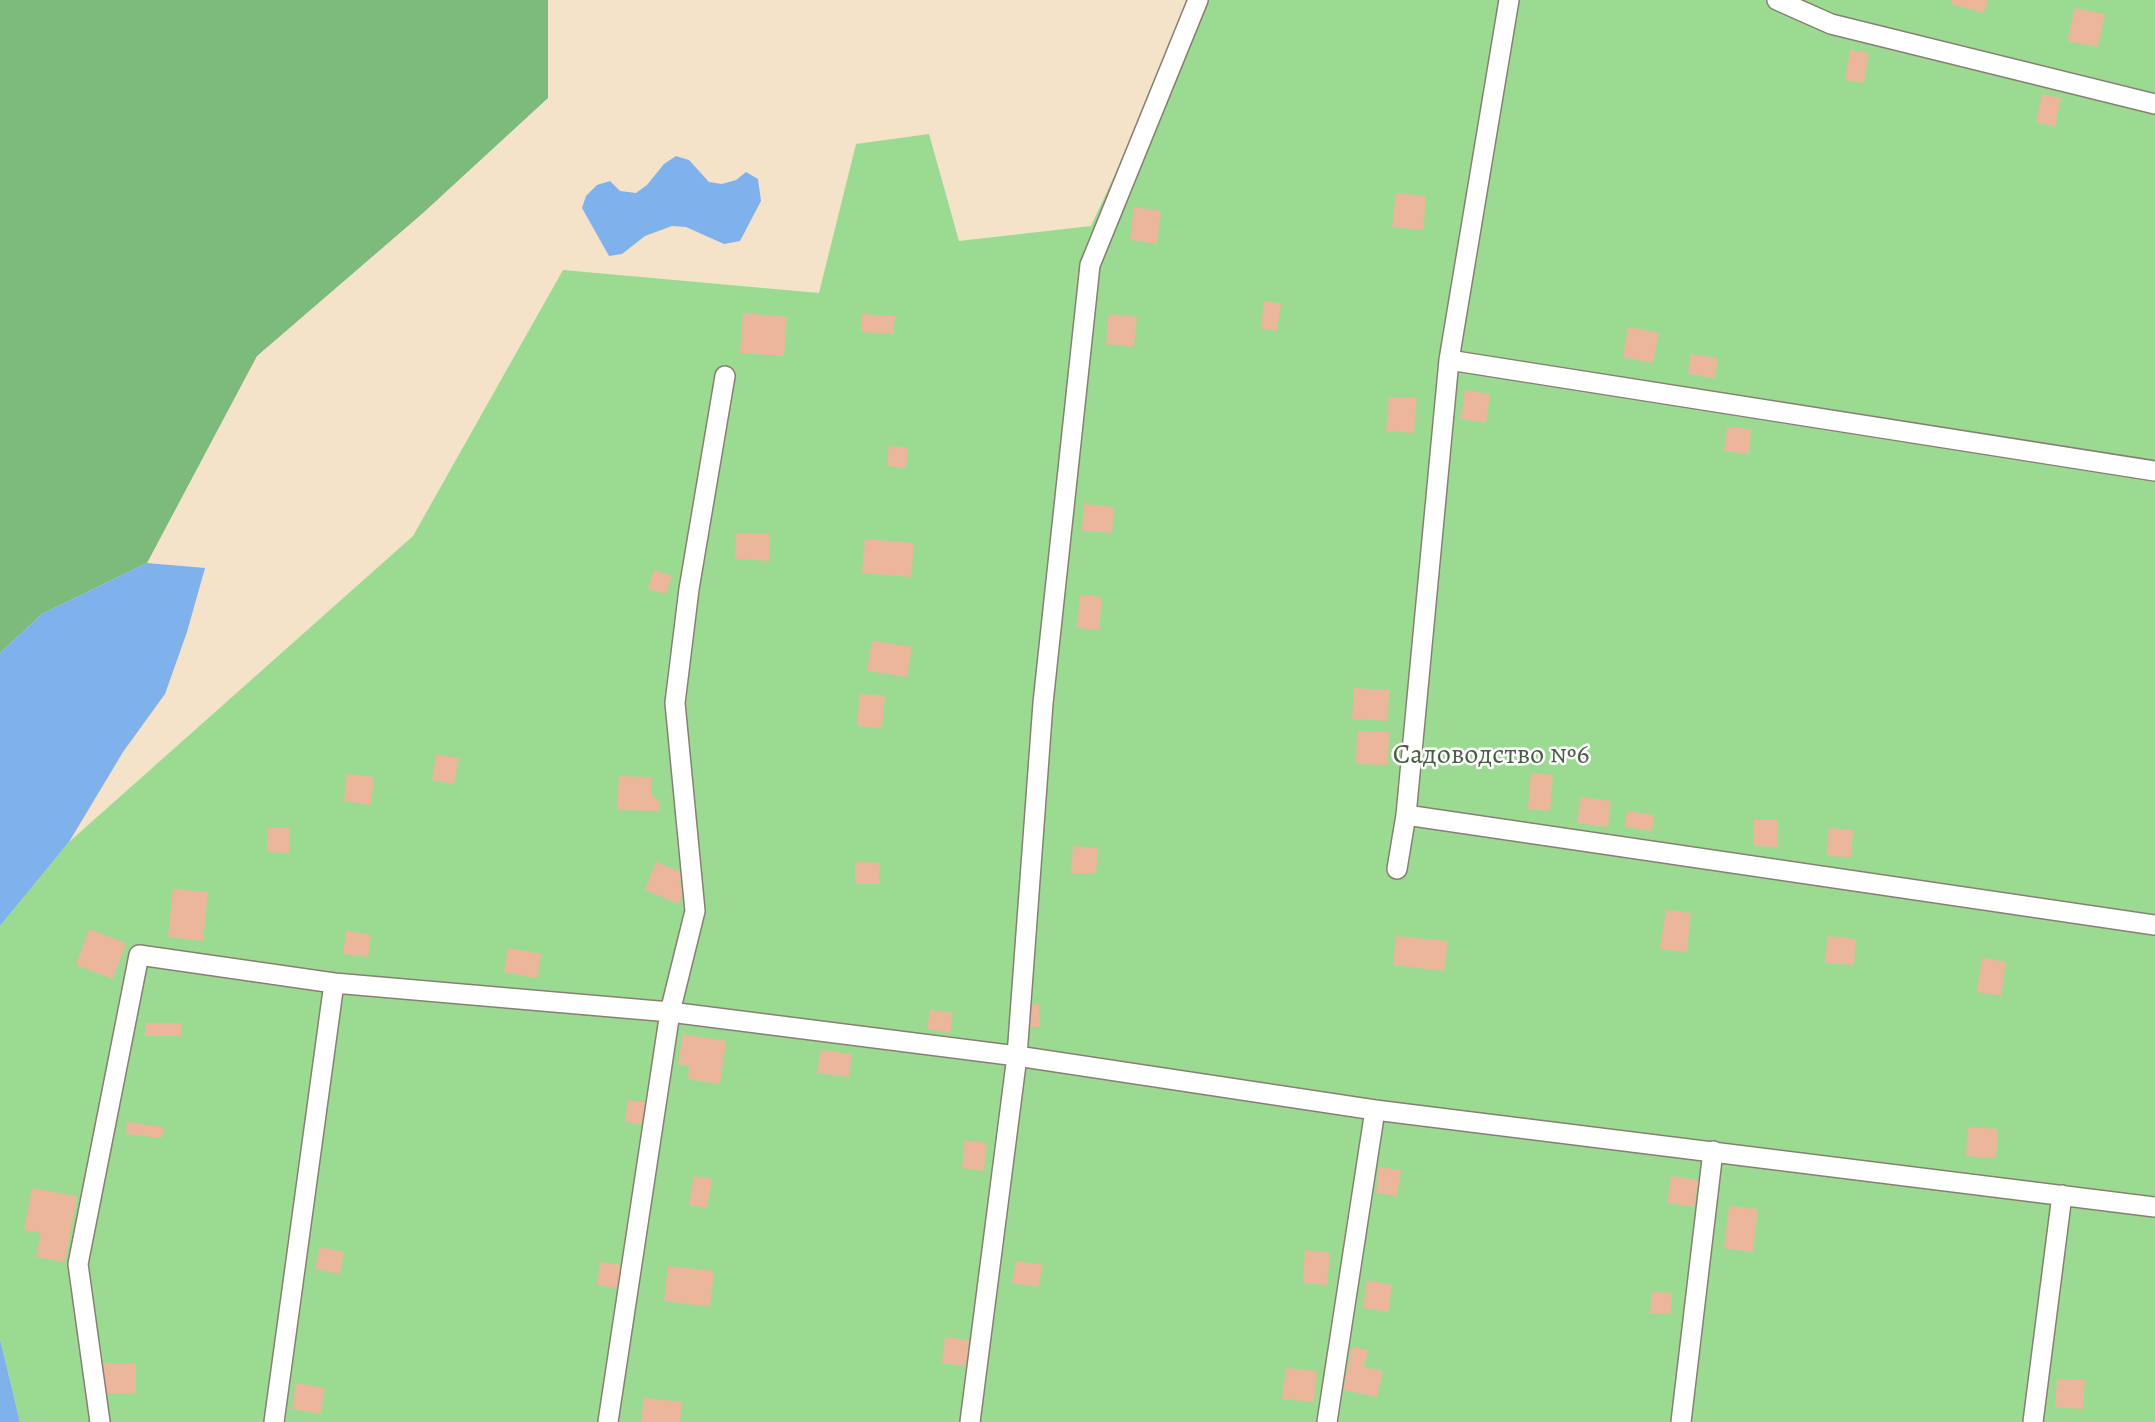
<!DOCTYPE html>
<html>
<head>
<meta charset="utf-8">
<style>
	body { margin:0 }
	canvas { display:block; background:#f4e2c9 }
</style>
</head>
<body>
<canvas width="2155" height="1422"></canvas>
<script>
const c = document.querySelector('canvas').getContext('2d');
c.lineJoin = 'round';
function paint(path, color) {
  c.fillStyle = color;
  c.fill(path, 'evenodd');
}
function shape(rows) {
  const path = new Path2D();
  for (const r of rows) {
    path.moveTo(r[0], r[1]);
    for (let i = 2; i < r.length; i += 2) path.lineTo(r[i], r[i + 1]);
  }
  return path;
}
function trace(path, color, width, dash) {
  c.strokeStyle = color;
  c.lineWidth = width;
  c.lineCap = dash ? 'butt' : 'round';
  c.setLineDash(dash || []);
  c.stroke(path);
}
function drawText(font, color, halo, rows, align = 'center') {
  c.font = font + ' Alegreya,serif';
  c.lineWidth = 5;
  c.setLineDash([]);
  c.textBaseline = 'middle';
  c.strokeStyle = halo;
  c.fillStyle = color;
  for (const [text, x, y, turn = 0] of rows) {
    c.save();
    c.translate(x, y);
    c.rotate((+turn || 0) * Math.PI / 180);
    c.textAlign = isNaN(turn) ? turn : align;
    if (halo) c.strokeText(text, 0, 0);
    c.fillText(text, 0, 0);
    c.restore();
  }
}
paint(shape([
	[1196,0,2155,0,2155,1422,20,1422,0,1339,0,926,69,842,413,536,563,270,819,293,856,144,929,134,959,241,1091,226]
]), '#9bdb91');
paint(shape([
	[0,0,548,0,548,98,423,213,257,356,147,563,42,614,0,653]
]), '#7cbb7b');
paint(shape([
	[676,156,689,160,709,182,722,184,736,180,746,172,758,179,761,201,740,241,724,244,686,227,672,226,645,236,622,254,609,256,582,208,586,196,597,185,610,181,620,191,636,193,647,185,664,164],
	[147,563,205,568,187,632,165,694,123,752,69,842,0,926,0,653,42,614],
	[0,1339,20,1422,0,1422]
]), '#7fb2ec');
paint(shape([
	[1952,0,1988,0,1984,13,1951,4],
	[2075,8,2105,14,2098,47,2067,41],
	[1850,50,1869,53,1864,83,1845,80],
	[2042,94,2061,98,2055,127,2036,122],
	[1396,193,1426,196,1423,230,1392,227],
	[1134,207,1161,211,1157,244,1130,240],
	[1264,301,1281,304,1277,331,1261,329],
	[743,313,787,317,784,356,740,353],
	[862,314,895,316,893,334,861,332],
	[1109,314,1137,317,1134,347,1106,344],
	[1628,327,1659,333,1653,363,1623,357],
	[1691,354,1718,358,1715,378,1688,374],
	[1465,390,1490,394,1486,423,1461,419],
	[1389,397,1417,398,1414,433,1386,431],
	[1727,427,1751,429,1749,454,1724,451],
	[889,446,908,448,906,468,887,466],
	[1084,504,1114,507,1112,533,1082,531],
	[736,533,770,534,769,561,735,559],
	[865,539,914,543,911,577,862,573],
	[654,570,672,576,666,594,648,589],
	[1080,595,1102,597,1099,630,1077,628],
	[872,641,912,647,907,677,867,671],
	[1354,688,1389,690,1388,721,1352,719],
	[860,694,885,696,882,728,857,726],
	[1357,731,1389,732,1388,765,1356,764],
	[436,754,459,758,454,784,432,780],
	[1531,773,1553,775,1550,811,1528,809],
	[347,774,374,777,371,805,344,801],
	[619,776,651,777,651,794,660,802,659,811,617,810],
	[1581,797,1611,801,1608,827,1577,823],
	[1627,811,1654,815,1652,831,1625,827],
	[1754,820,1778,820,1778,847,1753,846],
	[268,828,290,828,289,853,267,852],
	[1829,828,1853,830,1851,857,1827,856],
	[1073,846,1098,848,1096,874,1071,873],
	[656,862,683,873,679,884,686,886,679,904,645,890],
	[855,862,880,863,879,884,855,884],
	[173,889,208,892,203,941,168,937],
	[1666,910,1691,913,1687,952,1660,949],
	[89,929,126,943,113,979,76,965],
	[346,931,371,935,368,957,343,954],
	[1396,936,1448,941,1444,971,1393,965],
	[1828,936,1856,939,1854,965,1825,963],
	[508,948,541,954,537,978,504,972],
	[1982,958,2006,962,2001,996,1977,992],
	[1039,1004,1040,1027,1025,1027,1025,1005],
	[930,1010,953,1013,950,1033,927,1029],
	[145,1023,181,1023,181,1036,145,1036],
	[683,1034,726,1041,720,1084,688,1079,689,1066,678,1064],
	[821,1050,852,1054,849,1077,817,1073],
	[628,1100,651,1103,648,1125,625,1122],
	[127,1122,164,1127,162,1138,126,1134],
	[1968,1127,1998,1129,1996,1158,1966,1156],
	[965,1140,987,1143,984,1171,962,1168],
	[1379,1167,1401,1170,1397,1196,1376,1193],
	[694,1176,712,1179,707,1208,689,1205],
	[1671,1176,1698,1180,1694,1207,1667,1203],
	[32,1188,77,1196,65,1262,36,1257,41,1233,24,1230],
	[1729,1206,1758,1209,1753,1252,1724,1248],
	[320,1247,344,1252,340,1274,315,1269],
	[1305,1250,1330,1253,1327,1285,1303,1283],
	[1016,1261,1043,1265,1038,1287,1012,1283],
	[600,1262,621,1265,617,1288,597,1285],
	[668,1266,714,1271,710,1307,664,1301],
	[1367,1280,1392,1285,1388,1312,1363,1308],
	[1652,1292,1672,1293,1671,1314,1650,1313],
	[945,1337,969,1340,966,1366,942,1363],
	[1352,1347,1368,1350,1364,1367,1383,1371,1377,1397,1343,1390],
	[102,1363,136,1364,136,1394,101,1393],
	[1286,1368,1317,1371,1314,1402,1282,1399],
	[2057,1379,2085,1380,2083,1409,2055,1407],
	[296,1383,325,1388,321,1414,292,1409],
	[644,1398,682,1402,680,1422,641,1422]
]), '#ecb69d');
const service = shape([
	[1198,0,1090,265,1043,703,1017,1056,1375,1110,2155,1207],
	[1777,0,1831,24,2155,104],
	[1449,360,2155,471],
	[1406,815,2155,925],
	[1397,869,1406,815,1449,360,1509,0],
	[100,1422,78,1264,139,955,334,983],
	[274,1422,334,983,670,1012,1017,1056,970,1422],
	[608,1422,670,1012,695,911,675,703,689,589,725,376],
	[1327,1422,1375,1110],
	[1681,1422,1713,1151],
	[2033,1422,2062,1195]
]);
trace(service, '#887f72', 22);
trace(service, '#fff', 19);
drawText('28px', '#485f45', '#fff', [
	["Садоводство №6",1491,756]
]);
</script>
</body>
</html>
